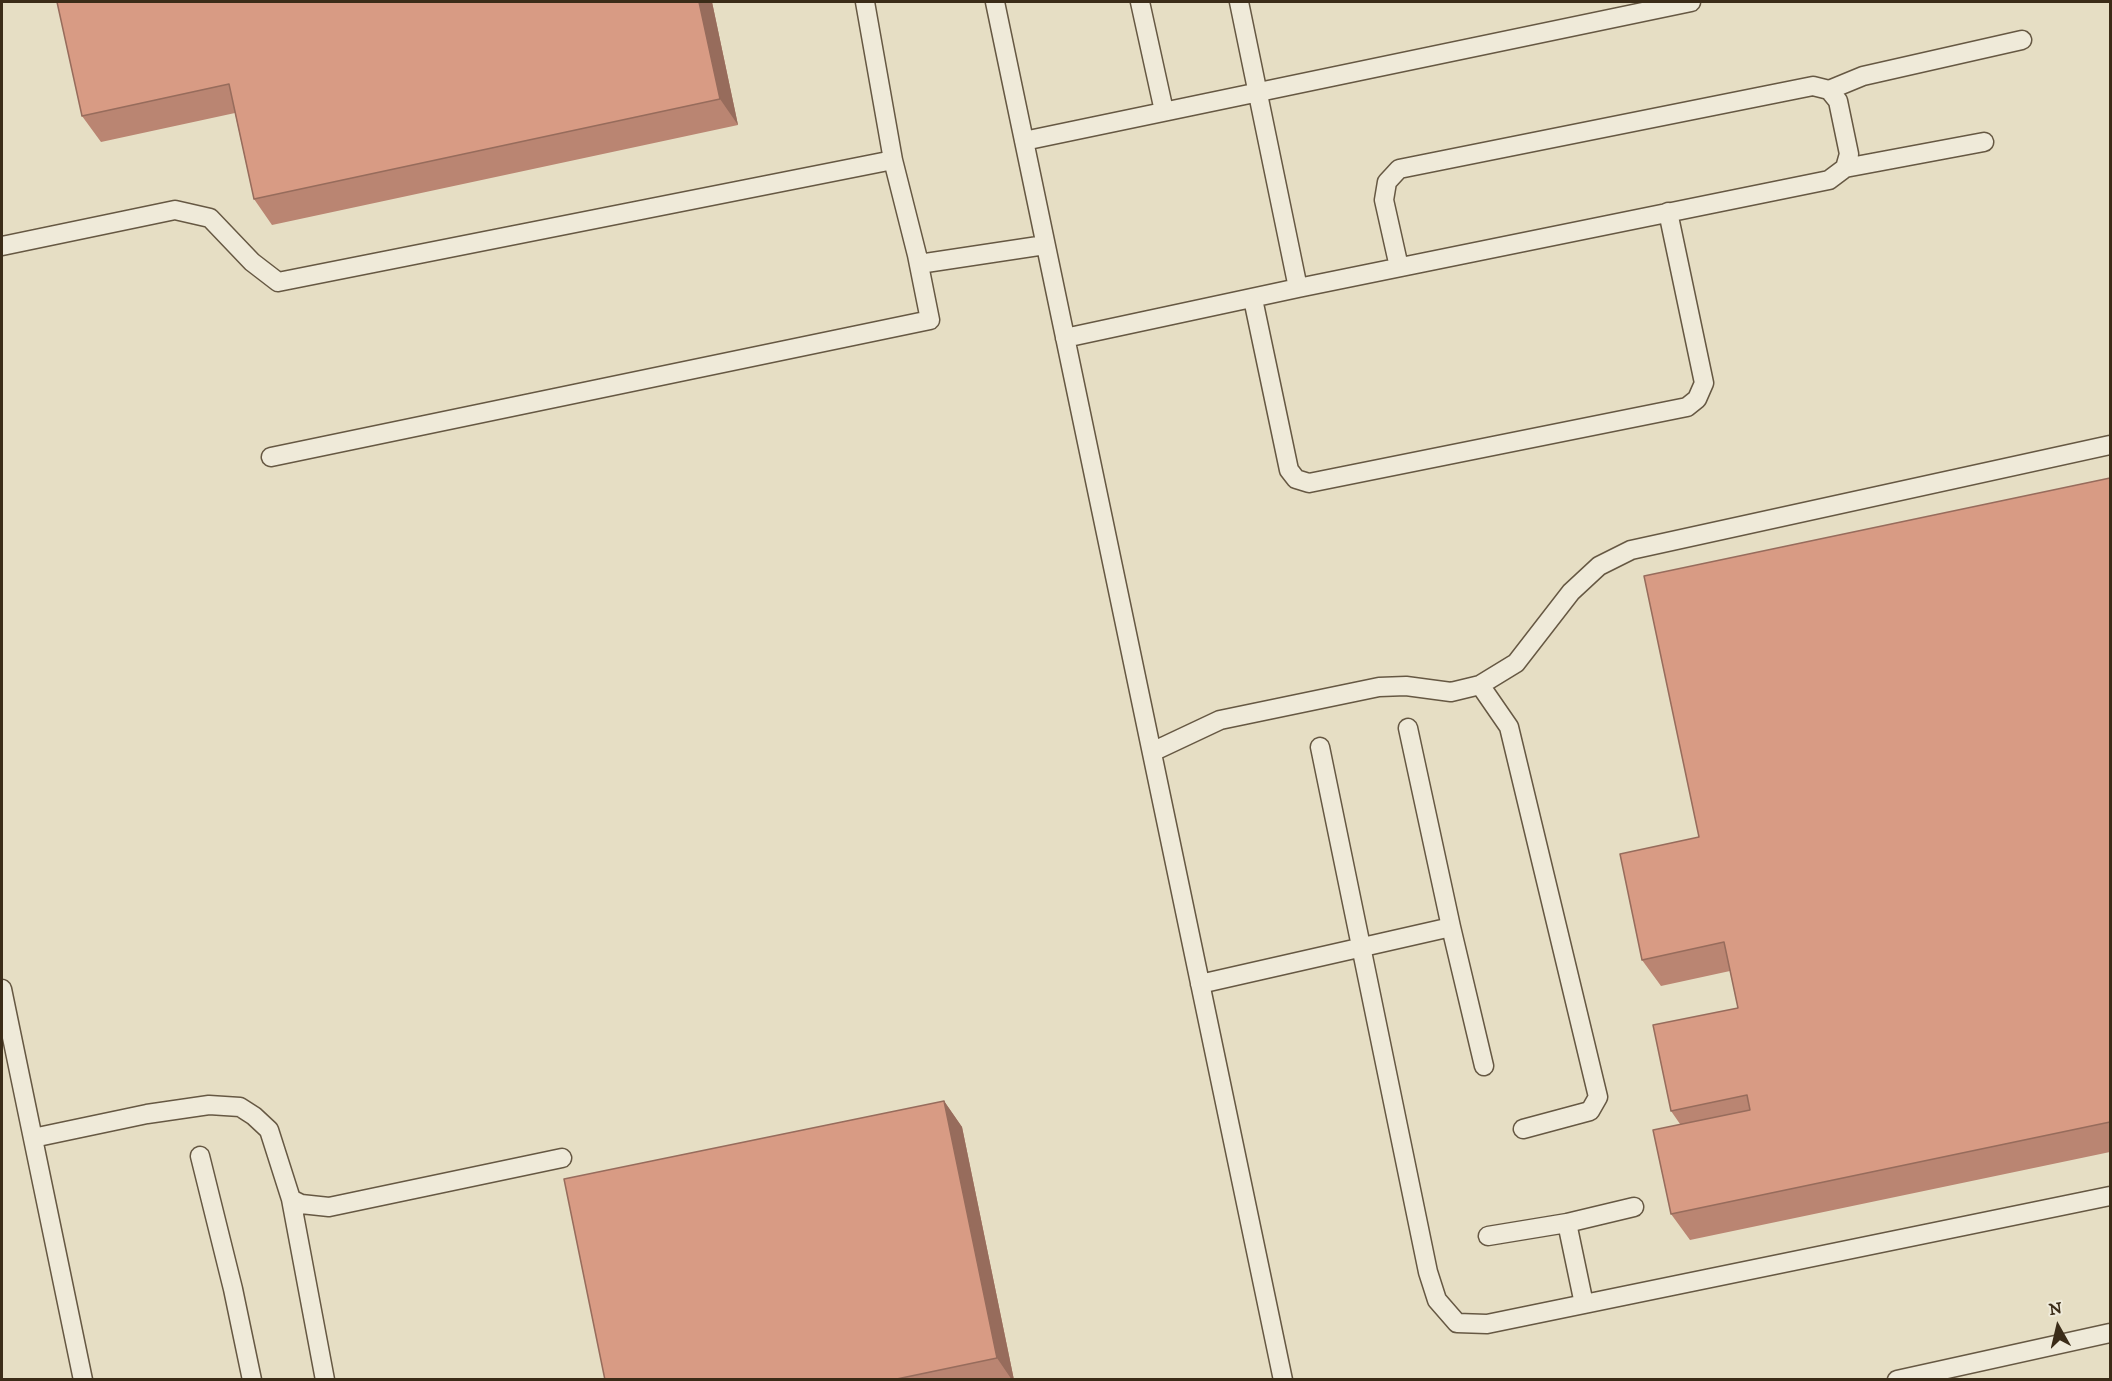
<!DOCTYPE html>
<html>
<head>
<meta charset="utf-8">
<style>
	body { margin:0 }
	#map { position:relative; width:2112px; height:1381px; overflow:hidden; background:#e6dec4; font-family:"IM FELL DW Pica",serif }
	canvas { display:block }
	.frame { position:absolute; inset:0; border:3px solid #3b2c18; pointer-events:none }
	.north { position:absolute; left:2028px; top:1297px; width:60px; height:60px; -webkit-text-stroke:4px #efead9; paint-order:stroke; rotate:352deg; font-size:16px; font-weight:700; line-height:24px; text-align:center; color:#3b2c18 }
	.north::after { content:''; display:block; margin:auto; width:21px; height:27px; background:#3b2c18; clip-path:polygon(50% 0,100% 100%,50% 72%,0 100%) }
</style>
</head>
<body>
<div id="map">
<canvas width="2112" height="1381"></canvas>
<div class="frame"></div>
<div class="north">N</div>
</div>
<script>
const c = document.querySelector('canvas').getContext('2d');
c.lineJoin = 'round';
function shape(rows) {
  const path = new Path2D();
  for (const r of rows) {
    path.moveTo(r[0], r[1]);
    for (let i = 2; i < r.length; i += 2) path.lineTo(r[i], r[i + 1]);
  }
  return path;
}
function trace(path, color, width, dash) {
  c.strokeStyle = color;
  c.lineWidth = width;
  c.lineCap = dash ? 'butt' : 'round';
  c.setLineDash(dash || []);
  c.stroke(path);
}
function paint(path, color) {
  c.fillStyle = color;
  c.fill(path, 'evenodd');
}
const service = shape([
	[865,2,893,160],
	[995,2,1283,1380],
	[1140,2,1164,111],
	[1829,90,1863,76,2022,40],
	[1024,141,1691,2],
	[1845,168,1984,142],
	[2,246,175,210,210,218,252,262,278,282,893,160,917,255,930,320,271,457],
	[919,264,1045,245],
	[1298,288,1829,180,1845,168,1849,154,1838,101,1829,90,1813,86,1399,169,1387,182,1384,200,1399,267],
	[1253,299,1289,470,1296,479,1309,483,1687,407,1697,399,1704,383,1668,212],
	[1065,338,1298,288,1239,2],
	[1480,685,1509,727,1598,1097,1590,1111,1523,1129],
	[1408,728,1451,927,1484,1066],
	[1320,747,1428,1272,1437,1300,1457,1323,1487,1324,2110,1196],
	[1152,752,1220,720,1379,687,1406,686,1451,692,1480,685,1516,663,1571,592,1599,566,1631,550,2110,445],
	[1200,984,1451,927],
	[2,989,83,1380],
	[33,1138,147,1114,209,1105,240,1107,254,1116,269,1130,291,1199,301,1204,329,1207,562,1158],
	[200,1156,233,1289,252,1380],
	[291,1199,325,1380],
	[1567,1223,1584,1304],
	[1488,1236,1567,1223,1634,1207],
	[1897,1380,2110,1333]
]);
trace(service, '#665843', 21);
trace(service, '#efead9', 18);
paint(shape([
	[57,2,712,2,738,125,272,225,254,199,235,113,101,142,82,116],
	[2110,478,2110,1152,1690,1240,1671,1214,1680,1124,1671,1111,1738,1008,1730,971,1661,986,1642,960,1699,837],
	[944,1101,962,1127,1014,1380,605,1380]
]), '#ba8572');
paint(shape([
	[699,2,712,2,738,125,720,99],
	[944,1101,962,1127,1014,1380,1012,1380,997,1358]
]), '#976c5c');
const building = shape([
	[57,2,699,2,720,99,254,199,229,84,82,116,57,2],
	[2110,478,2110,1122,1671,1214,1653,1130,1750,1110,1747,1095,1671,1111,1653,1025,1738,1008,1724,942,1642,960,1620,854,1699,837,1644,576,2110,478],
	[944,1101,997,1358,892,1380,605,1380,564,1179,944,1101]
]);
paint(building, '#d89b84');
trace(building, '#976c5c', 1.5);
</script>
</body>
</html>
